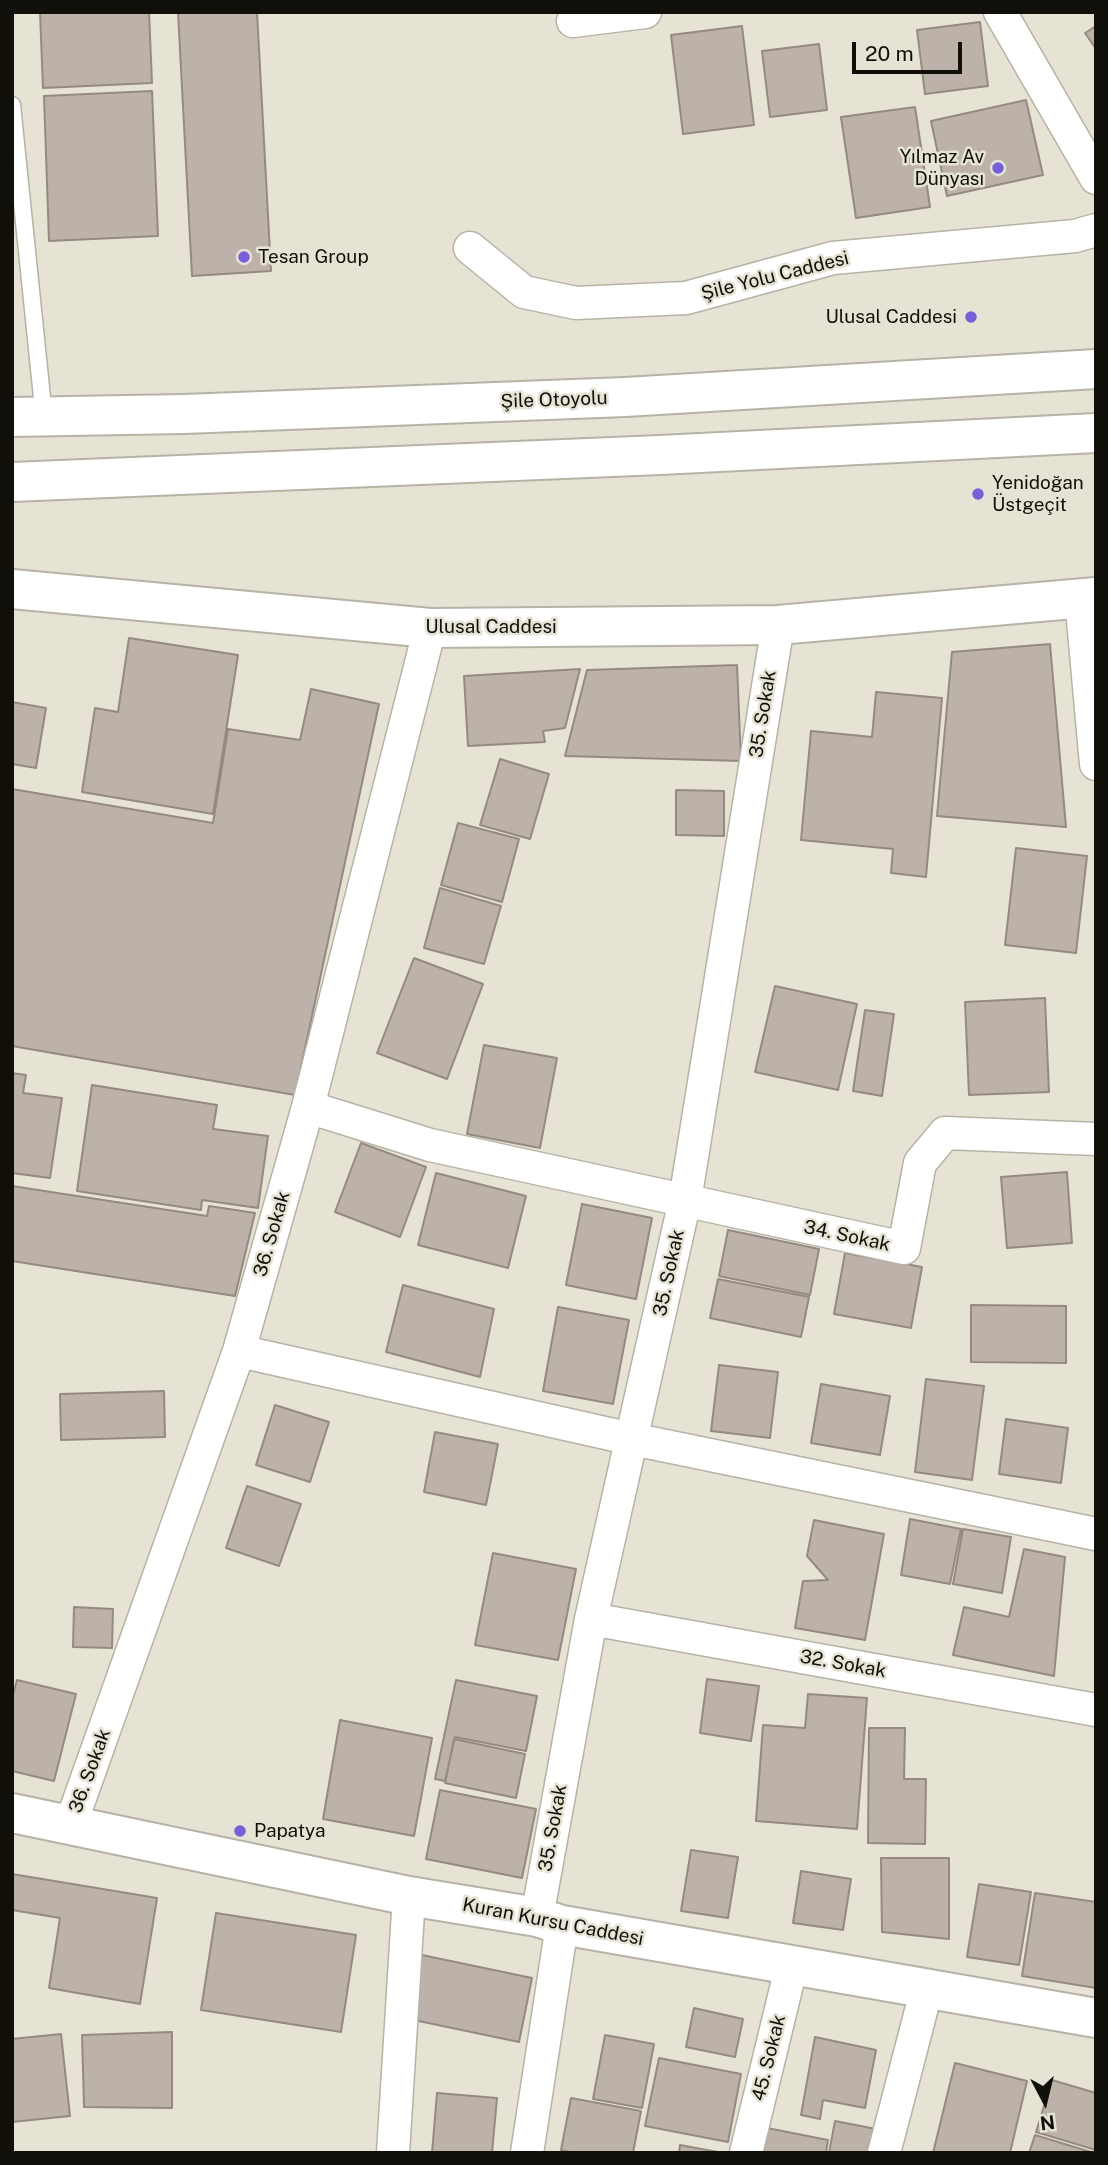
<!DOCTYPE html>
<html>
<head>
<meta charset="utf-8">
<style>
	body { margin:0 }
	#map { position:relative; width:1108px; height:2165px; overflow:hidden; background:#e6e3d5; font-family:"Public Sans",sans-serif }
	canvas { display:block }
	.frame { position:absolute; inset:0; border:14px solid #100f0a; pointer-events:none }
	.north { position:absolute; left:1010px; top:2067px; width:70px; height:70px; -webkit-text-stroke:5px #e6e3d5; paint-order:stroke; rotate:173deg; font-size:19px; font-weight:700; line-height:28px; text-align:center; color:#100f0a }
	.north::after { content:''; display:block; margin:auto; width:24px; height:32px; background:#100f0a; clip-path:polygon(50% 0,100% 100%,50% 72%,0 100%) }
	.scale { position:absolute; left:852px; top:42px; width:110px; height:32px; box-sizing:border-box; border:4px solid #100f0a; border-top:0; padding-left:9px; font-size:21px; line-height:24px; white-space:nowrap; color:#100f0a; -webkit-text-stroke:5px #e6e3d5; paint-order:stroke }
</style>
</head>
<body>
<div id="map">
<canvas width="1108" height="2165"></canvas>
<div class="frame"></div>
<div class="north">N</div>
<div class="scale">20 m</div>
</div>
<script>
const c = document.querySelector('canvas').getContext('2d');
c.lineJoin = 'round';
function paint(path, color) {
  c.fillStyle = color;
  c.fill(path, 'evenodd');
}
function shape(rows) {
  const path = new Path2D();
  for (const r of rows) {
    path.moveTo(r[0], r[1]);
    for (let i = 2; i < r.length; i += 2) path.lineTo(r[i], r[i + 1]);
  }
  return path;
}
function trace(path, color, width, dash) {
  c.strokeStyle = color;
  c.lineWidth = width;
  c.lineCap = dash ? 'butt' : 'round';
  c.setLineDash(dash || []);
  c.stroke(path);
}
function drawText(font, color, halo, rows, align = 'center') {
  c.font = font + ' "Public Sans",sans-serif';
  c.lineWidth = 5;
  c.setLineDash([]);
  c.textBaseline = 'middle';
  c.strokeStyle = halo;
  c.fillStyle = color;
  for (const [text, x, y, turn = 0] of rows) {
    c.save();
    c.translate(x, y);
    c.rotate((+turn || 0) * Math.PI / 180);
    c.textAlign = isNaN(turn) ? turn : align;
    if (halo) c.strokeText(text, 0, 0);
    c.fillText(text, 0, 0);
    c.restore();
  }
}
const building = shape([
	[40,12,149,12,152,83,43,88,40,12],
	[178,12,257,12,271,271,192,276,178,12],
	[980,22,988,86,925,94,917,30,980,22],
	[742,26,754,125,683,134,671,35,742,26],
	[1096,26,1096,49,1085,33,1096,26],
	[819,44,827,110,770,117,762,51,819,44],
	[152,91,158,236,49,241,44,96,152,91],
	[1026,100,1043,175,947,196,931,121,1026,100],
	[915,107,930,207,856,218,841,117,915,107],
	[129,638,238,655,213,814,82,792,95,708,118,712,129,638],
	[1050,644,1066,827,937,816,952,652,1050,644],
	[737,665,741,761,565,756,587,670,737,665],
	[580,669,565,728,543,731,545,742,468,746,464,676,580,669],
	[311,689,379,704,295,1095,12,1046,12,789,213,823,228,729,300,740,311,689],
	[876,692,942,698,926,877,891,873,893,849,801,840,811,731,872,737,876,692],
	[12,702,46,708,36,768,12,764,12,702],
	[500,759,549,774,530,839,480,825,500,759],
	[676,790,724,791,724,836,676,835,676,790],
	[458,823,519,839,502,902,441,885,458,823],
	[1016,848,1087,856,1076,953,1005,945,1016,848],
	[440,888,501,906,484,964,424,948,440,888],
	[414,958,483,984,447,1079,377,1053,414,958],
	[775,986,857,1004,838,1090,755,1072,775,986],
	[1045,998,1049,1092,969,1095,965,1002,1045,998],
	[865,1010,894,1014,882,1096,853,1091,865,1010],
	[484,1045,557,1058,540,1148,467,1134,484,1045],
	[12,1073,26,1075,23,1093,62,1098,50,1178,12,1173,12,1073],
	[92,1085,217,1105,213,1129,268,1136,258,1208,202,1200,201,1210,77,1191,92,1085],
	[361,1143,426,1167,400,1237,335,1212,361,1143],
	[1067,1172,1072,1243,1007,1248,1001,1177,1067,1172],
	[436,1173,526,1196,508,1268,418,1245,436,1173],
	[12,1186,207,1216,209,1206,255,1213,235,1296,12,1261,12,1186],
	[582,1204,652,1218,636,1299,566,1285,582,1204],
	[728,1230,819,1249,810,1295,719,1276,728,1230],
	[845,1253,922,1267,911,1328,834,1314,845,1253],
	[718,1279,809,1297,801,1337,710,1318,718,1279],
	[403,1285,494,1309,480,1377,386,1352,403,1285],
	[971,1305,1066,1306,1066,1363,971,1362,971,1305],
	[558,1307,629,1320,613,1404,543,1391,558,1307],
	[719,1365,778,1372,770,1438,711,1431,719,1365],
	[926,1379,984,1386,972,1480,915,1472,926,1379],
	[821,1384,890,1396,880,1455,811,1443,821,1384],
	[164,1391,165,1437,61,1440,60,1394,164,1391],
	[275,1405,329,1422,310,1482,256,1465,275,1405],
	[1006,1419,1068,1428,1061,1483,999,1474,1006,1419],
	[435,1432,498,1444,486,1505,424,1492,435,1432],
	[247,1486,301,1504,279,1566,226,1548,247,1486],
	[910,1519,961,1529,950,1584,901,1575,910,1519],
	[814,1520,884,1534,865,1640,795,1628,803,1581,828,1580,807,1556,814,1520],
	[963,1529,1011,1537,1002,1593,953,1584,963,1529],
	[1024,1549,1065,1557,1054,1676,953,1655,964,1607,1009,1617,1024,1549],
	[493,1553,576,1569,558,1660,475,1645,493,1553],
	[74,1607,113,1609,112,1648,73,1647,74,1607],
	[707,1679,759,1686,751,1741,700,1733,707,1679],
	[17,1680,76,1694,54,1781,12,1771,12,1698,17,1680],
	[456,1680,537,1696,526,1751,455,1737,445,1781,435,1779,456,1680],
	[808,1694,867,1698,857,1829,756,1821,763,1725,805,1728,808,1694],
	[340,1720,432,1738,414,1836,323,1819,340,1720],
	[869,1728,905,1728,904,1779,926,1779,925,1844,868,1843,869,1728],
	[454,1739,525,1754,516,1798,445,1783,454,1739],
	[440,1790,536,1809,522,1878,426,1859,440,1790],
	[691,1850,738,1857,728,1918,681,1911,691,1850],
	[881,1858,949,1858,949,1939,882,1932,881,1858],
	[801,1871,851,1879,843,1930,793,1923,801,1871],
	[12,1874,157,1898,140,2004,49,1988,60,1918,12,1910,12,1874],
	[979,1884,1031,1892,1019,1965,967,1957,979,1884],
	[1035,1893,1096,1902,1096,1988,1022,1976,1035,1893],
	[216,1913,356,1935,341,2032,201,2010,216,1913],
	[422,1955,532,1978,519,2042,409,2019,422,1955],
	[694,2008,743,2019,735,2057,686,2047,694,2008],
	[172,2032,172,2108,84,2107,82,2035,172,2032],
	[61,2034,70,2116,12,2122,12,2039,61,2034],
	[605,2035,654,2044,642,2108,593,2099,605,2035],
	[815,2037,876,2050,865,2108,823,2100,820,2119,801,2115,815,2037],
	[659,2058,741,2074,728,2142,645,2126,659,2058],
	[955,2063,1027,2081,1010,2153,933,2153,955,2063],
	[1052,2080,1096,2093,1096,2150,1036,2132,1052,2080],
	[437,2093,497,2098,492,2153,432,2153,437,2093],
	[571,2098,641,2111,633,2153,575,2153,561,2150,571,2098],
	[835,2121,876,2129,872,2153,829,2153,835,2121],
	[767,2128,828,2140,826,2153,762,2153,767,2128],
	[1035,2135,1091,2152,1090,2153,1029,2153,1035,2135],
	[680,2145,723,2153,679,2153,680,2145]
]);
paint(building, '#bdb2a9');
trace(building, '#958a81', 2);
const lane = shape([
	[12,105,44,417]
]);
const street = shape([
	[1000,12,1096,178],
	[573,21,645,12],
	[470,248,524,292,576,303,686,298,833,258,1075,236,1096,230],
	[1081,598,1096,764],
	[308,1107,430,1145,904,1248,920,1163,945,1133,1096,1139],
	[239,1351,632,1439,1096,1534],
	[591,1619,1096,1710],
	[70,1826,239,1351,308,1107,430,628],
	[537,1917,591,1619,685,1200,778,625],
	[393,2153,409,1896],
	[527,2153,562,1925],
	[746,2153,792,1964],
	[884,2153,927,1988]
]);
const secondary = shape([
	[12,1813,409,1896,537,1917,562,1925,1096,2018]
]);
const primary = shape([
	[12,589,430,628,778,625,1096,597]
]);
const highway = shape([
	[12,417,184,414,625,397,1096,369],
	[12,482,660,455,1096,433]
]);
trace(lane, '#b6b3a6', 19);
trace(street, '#b6b3a6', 35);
trace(secondary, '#b6b3a6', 42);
trace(primary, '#b6b3a6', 42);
trace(highway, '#b6b3a6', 42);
trace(lane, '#fff', 16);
trace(street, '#fff', 32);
trace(secondary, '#fff', 38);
trace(primary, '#fff', 38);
trace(highway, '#fff', 38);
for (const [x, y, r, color] of [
	[998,168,7,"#775fd9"],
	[244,257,7,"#775fd9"],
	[971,317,7,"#775fd9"],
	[978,494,7,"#775fd9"],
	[240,1831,7,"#775fd9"]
]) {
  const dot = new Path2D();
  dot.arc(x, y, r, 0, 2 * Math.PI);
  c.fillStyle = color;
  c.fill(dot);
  trace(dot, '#e6e3d5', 2.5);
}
drawText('19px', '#100f0a', '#e6e3d5', [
	["Yılmaz Av",984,157,"right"],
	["Dünyası",984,179,"right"],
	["Tesan Group",258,257],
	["Ulusal Caddesi",957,317,"right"],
	["Yenidoğan",992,483],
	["Üstgeçit",992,505],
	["Papatya",254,1831]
], 'left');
drawText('19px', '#100f0a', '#e6e3d5', [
	["Şile Yolu Caddesi",775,276,-14],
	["Şile Otoyolu",554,400,-2],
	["Ulusal Caddesi",491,627],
	["35. Sokak",763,714,-81],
	["36. Sokak",272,1234,-74],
	["34. Sokak",847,1236,12],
	["35. Sokak",669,1273,-78],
	["32. Sokak",843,1664,10],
	["36. Sokak",90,1771,-70],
	["35. Sokak",553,1828,-80],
	["Kuran Kursu Caddesi",553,1922,11],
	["45. Sokak",769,2058,-76]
]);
</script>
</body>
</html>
